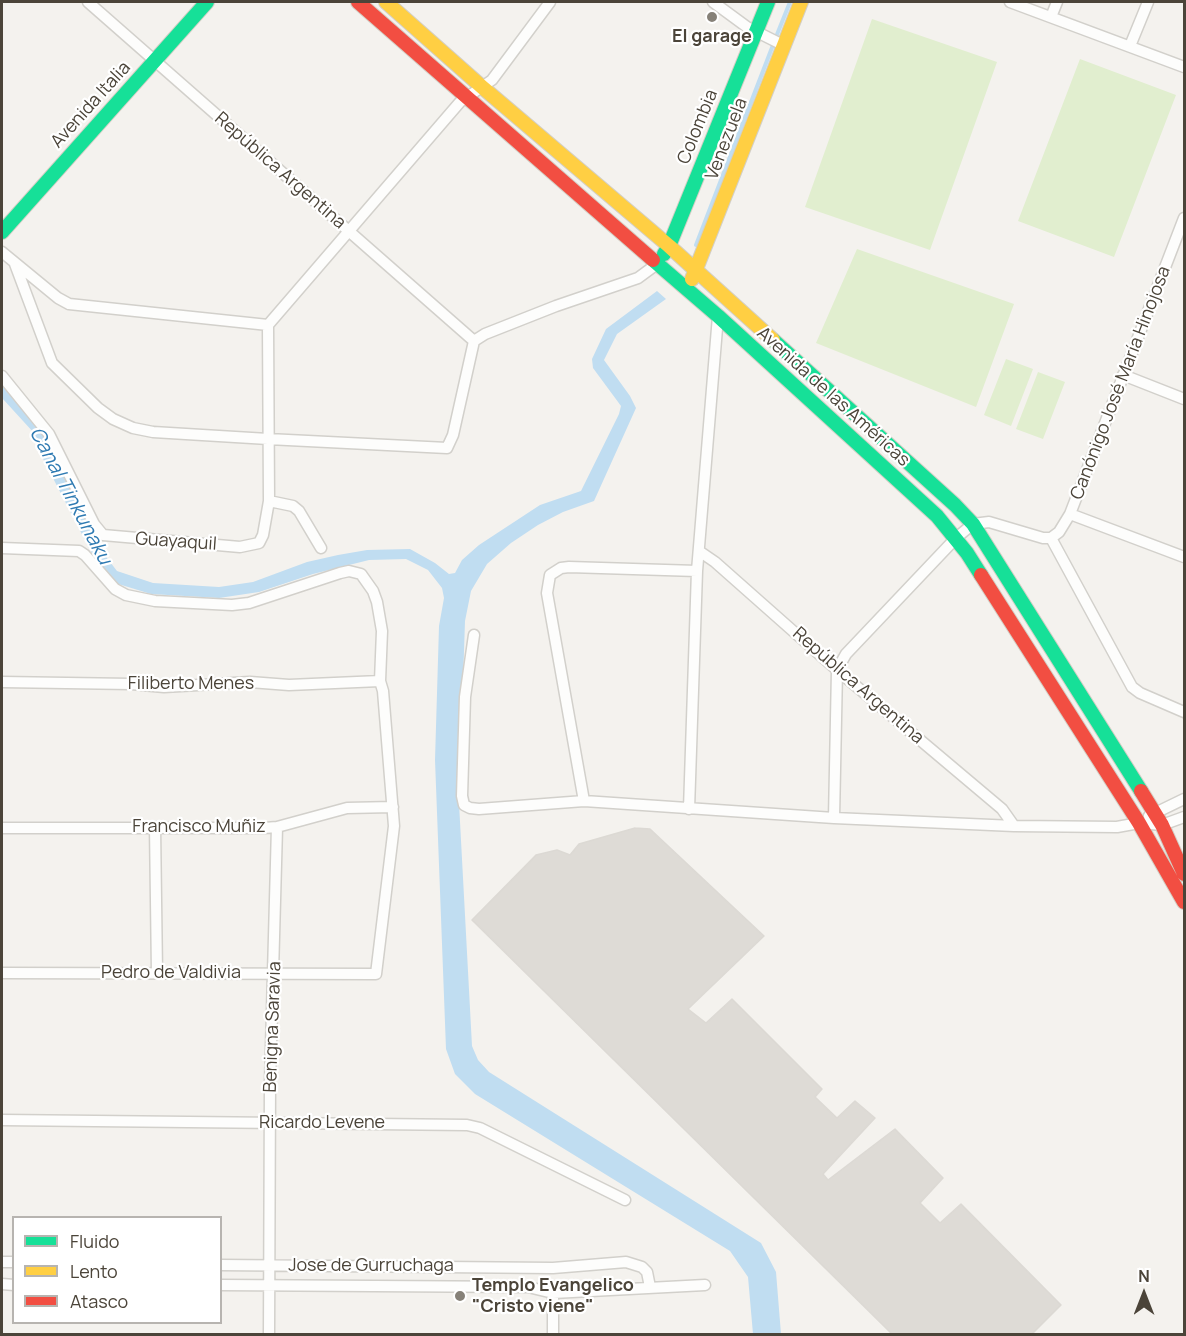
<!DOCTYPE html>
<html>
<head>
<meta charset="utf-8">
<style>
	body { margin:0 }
	#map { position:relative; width:1186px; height:1336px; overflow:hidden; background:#f4f2ee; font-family:Manrope,sans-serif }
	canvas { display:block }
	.frame { position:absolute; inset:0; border:3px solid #4b4439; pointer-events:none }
	.legend { position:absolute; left:12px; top:1216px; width:210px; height:108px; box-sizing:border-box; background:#fff; border:2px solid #b7b4b0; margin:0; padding:8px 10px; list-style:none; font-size:18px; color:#4b4439 }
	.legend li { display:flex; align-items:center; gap:12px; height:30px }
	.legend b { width:30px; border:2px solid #b7b4b0 }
	.north { position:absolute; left:1114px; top:1264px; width:60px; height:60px; -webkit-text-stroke:4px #fff; paint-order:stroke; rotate:0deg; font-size:16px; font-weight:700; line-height:24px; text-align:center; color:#4b4439 }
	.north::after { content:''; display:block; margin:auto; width:21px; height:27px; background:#4b4439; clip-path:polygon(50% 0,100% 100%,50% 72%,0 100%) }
</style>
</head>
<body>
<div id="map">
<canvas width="1186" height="1336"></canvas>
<div class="frame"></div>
<ul class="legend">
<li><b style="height:8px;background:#16e098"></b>Fluido</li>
<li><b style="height:8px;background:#ffcf43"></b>Lento</li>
<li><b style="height:8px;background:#f24e42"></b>Atasco</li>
</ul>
<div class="north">N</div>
</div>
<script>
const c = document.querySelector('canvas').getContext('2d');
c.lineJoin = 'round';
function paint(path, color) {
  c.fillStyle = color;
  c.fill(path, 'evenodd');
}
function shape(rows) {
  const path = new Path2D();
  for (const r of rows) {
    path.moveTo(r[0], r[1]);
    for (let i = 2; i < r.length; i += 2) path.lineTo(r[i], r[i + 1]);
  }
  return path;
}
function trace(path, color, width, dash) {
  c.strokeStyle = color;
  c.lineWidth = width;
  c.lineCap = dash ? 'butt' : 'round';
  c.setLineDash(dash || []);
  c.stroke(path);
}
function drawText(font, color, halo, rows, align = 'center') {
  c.font = font + ' Manrope,sans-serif';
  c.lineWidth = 4.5;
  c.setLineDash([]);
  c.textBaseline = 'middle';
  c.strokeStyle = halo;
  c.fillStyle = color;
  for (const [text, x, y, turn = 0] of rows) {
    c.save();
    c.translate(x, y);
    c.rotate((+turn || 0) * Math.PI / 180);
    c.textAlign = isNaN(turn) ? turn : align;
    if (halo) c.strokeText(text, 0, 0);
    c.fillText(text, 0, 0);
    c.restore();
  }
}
paint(shape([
	[872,19,997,62,930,250,805,207],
	[1080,59,1176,95,1114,257,1018,221],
	[857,249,1014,304,976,407,816,343],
	[1006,359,1033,369,1011,426,984,415],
	[1038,372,1065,382,1043,439,1016,429]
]), '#e1eecf');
paint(shape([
	[657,291,666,299,617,334,604,360,630,396,636,408,594,501,563,512,538,525,511,543,487,564,471,591,465,621,459,803,472,1046,478,1060,489,1072,761,1243,776,1272,781,1334,753,1334,748,1277,730,1251,475,1094,455,1074,446,1049,435,760,439,626,444,598,442,588,428,570,406,559,369,560,313,574,259,592,219,598,151,594,115,583,100,568,90,550,37,447,34,433,2,398,2,385,42,430,107,558,117,571,153,583,219,587,253,582,307,562,338,555,367,550,410,549,435,563,449,574,455,573,462,560,479,545,540,505,581,491,619,414,621,406,593,368,592,359,606,329]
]), '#c0ddf1');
trace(shape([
	[776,37,790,2],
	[696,245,773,45]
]), '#c0ddf1', 4);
const building = shape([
	[635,828,650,829,764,936,688,1009,706,1023,732,999,822,1089,815,1097,837,1118,855,1101,875,1118,823,1174,828,1180,895,1129,943,1178,920,1203,940,1223,961,1204,1061,1305,1031,1335,893,1335,472,920,536,855,557,850,570,855,579,844,635,828]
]);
paint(building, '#dedbd6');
trace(building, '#dcd9d4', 1.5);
const street = shape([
	[88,2,474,341],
	[713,2,747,27,783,45],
	[1010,2,1184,67],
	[1051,17,1057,2],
	[1130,46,1148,2],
	[2,252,58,298,69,304,268,325,269,501,263,535,259,543,240,547,103,535,94,524,49,434,2,376],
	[15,264,52,363,98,408,113,419,133,428,153,432,268,439,447,448,453,435,474,341,485,334,556,306,638,278,657,264],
	[268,325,460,102,492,80,550,2],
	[1123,375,1184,399],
	[269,501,293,506,299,511,321,548],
	[1070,514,1184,218],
	[1051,538,1132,687,1140,693,1184,712],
	[2,548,79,551,85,555,115,589,126,595,155,601,232,605,249,603,340,573,349,571,361,574,373,591,377,602,382,631,380,681,383,691,394,826,376,974,2,973],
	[699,551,715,562,837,670,1002,809,1014,826],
	[474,635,465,697,462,796,464,805,470,808,479,809,584,801,834,818,1014,826,1117,827,1139,823,1162,825,1184,817],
	[2,682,131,684,164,687,250,682,289,685,380,681],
	[584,801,547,593,550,575,561,568,569,567,697,571],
	[689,809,697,571,718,316],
	[1149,816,1184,799],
	[834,818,837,670,846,654,956,538,973,524,989,522,1043,538,1051,538,1059,532,1070,514,1184,557],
	[155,827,157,973],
	[2,828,264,828,277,827,347,808,393,807],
	[2,1120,467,1125,480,1128,625,1200],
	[2,1262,14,1262],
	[220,1265,553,1268,626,1262,642,1267,647,1272,650,1287],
	[2,1284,14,1285],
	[220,1285,528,1287,553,1293,705,1285],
	[269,1334,270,1083,277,827],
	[553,1334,553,1293]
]);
const fast = shape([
	[2,232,207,2],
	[664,254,669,246,768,2],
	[653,260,718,316,937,516,967,553,981,575],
	[773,340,955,505,973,524,1141,791]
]);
const slow = shape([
	[386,2,482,87,669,246,773,340],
	[692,279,801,2]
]);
const jam = shape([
	[358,2,653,260],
	[981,575,1139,823,1184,902],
	[1141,791,1162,825,1184,874]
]);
trace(street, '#d2d0cb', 13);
trace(fast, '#d3cfc5', 16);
trace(slow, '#d3cfc5', 16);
trace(jam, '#d3cfc5', 16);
trace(street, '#fdfdfc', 10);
trace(fast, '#16e098', 14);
trace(slow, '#ffcf43', 14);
trace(jam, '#f24e42', 14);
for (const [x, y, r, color] of [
	[712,17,6,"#868178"],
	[460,1296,6,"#868178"]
]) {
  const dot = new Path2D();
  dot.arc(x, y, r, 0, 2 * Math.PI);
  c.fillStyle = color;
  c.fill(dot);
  trace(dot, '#fff', 2);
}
drawText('bold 18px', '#4b4439', '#fff', [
	["El garage",712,37],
	["Templo Evangelico",472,1286,"left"],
	["\"Cristo viene\"",472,1307,"left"]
]);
drawText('18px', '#4b4439', '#fff', [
	["Avenida Italia",91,105,-48],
	["Colombia",698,127,-68],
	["Venezuela",727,139,-69],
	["República Argentina",280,171,41],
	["Canónigo José María Hinojosa",1121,383,-69],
	["Avenida de las Américas",833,397,42],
	["Guayaquil",176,542,4],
	["Filiberto Menes",191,684],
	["República Argentina",858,686,41],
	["Francisco Muñiz",199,827],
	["Pedro de Valdivia",171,973],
	["Benigna Saravia",273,1027,-88],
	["Ricardo Levene",322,1123],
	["Jose de Gurruchaga",371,1266]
]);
drawText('italic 20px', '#2e7ab2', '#fff', [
	["Canal Tinkunaku",70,496,62]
]);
</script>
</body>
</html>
